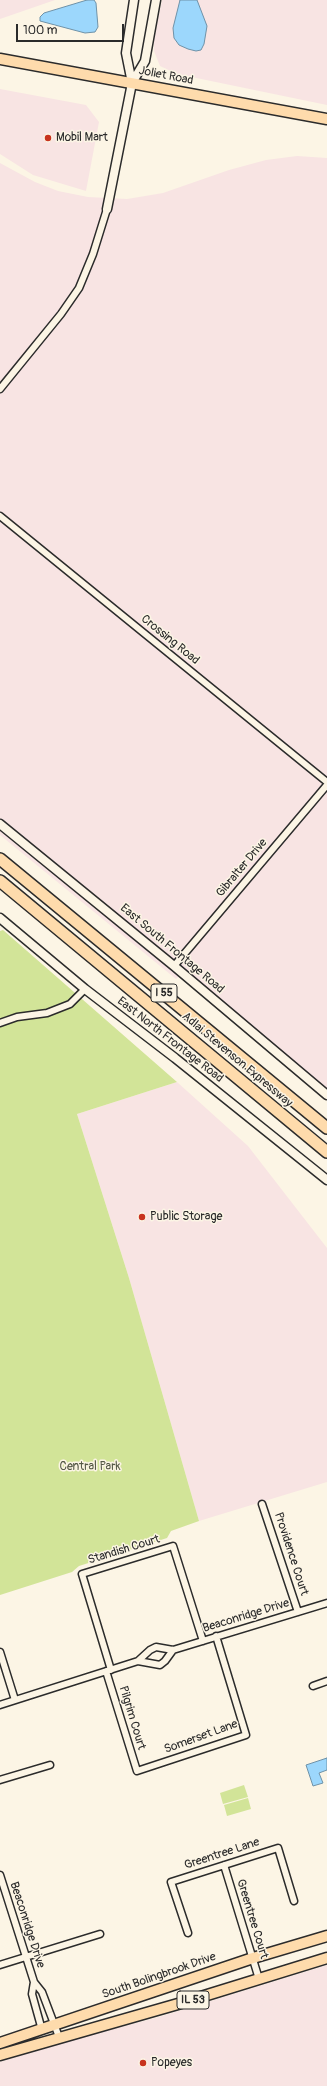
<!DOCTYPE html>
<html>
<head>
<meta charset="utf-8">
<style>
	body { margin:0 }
	#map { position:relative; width:327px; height:2086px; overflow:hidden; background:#fcf5e5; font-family:Pangolin,sans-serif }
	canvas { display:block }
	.scale { position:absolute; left:16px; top:24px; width:108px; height:18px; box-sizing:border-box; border:2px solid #2b2b2b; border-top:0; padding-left:5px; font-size:12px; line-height:14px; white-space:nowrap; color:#2b2b2b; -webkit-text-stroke:3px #fcf5e5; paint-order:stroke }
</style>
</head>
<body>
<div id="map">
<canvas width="327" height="2086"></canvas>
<div class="scale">100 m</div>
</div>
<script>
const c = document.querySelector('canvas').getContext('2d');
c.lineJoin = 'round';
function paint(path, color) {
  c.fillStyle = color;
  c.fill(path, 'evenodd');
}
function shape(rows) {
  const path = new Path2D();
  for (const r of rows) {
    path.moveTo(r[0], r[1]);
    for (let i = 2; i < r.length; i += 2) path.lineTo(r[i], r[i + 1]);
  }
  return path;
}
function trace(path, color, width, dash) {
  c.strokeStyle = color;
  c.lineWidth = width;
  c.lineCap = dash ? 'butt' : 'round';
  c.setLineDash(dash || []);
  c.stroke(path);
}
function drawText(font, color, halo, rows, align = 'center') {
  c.font = font + ' Pangolin,sans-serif';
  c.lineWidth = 3;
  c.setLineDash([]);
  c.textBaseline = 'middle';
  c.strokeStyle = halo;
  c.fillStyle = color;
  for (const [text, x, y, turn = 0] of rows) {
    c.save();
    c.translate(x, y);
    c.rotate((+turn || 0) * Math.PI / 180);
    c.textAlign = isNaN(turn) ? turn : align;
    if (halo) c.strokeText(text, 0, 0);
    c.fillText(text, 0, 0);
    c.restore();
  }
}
paint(shape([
	[0,0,55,0,0,19],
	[162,0,327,0,327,105,177,74,160,66,154,51,154,40],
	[0,89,86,105,99,122,86,191,33,175,0,154],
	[297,156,327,158,327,1089,185,970,176,979,0,835,0,163,35,182,58,191,88,197,127,199,163,193,229,170,266,160],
	[177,1082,248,1146,327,1248,327,1482,199,1521,129,1278,77,1114],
	[327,1965,327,2086,0,2086,0,2062,68,2041,159,2017]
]), '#f8e4e3');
paint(shape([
	[3,930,177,1082,77,1114,129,1278,199,1521,171,1531,167,1538,79,1566,72,1572,0,1595,0,931],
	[244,1785,248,1797,223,1804,220,1793],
	[248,1798,251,1809,227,1816,224,1805]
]), '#d2e498');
const water = shape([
	[87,0,94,0,96,3,98,27,95,32,85,33,40,21,40,17,44,13,87,0],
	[180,0,197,0,207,26,204,44,201,50,196,51,188,49,179,45,174,38,173,28,180,0],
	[327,1758,327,1770,319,1773,323,1783,313,1786,306,1765,327,1758]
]);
paint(water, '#9cd7fc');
trace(water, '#6f92a8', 1);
const minor = shape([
	[0,389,61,314,79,288,93,254,107,209],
	[0,516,327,782],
	[174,966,327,785],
	[0,1023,17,1017,47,1013,70,1004,85,989],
	[262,1504,298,1612],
	[0,1652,15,1700],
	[138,1661,160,1665,165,1661,173,1650],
	[111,1670,82,1574,173,1546,203,1641],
	[106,1671,137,1771,246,1735,216,1636],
	[313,1686,327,1681],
	[0,1705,138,1661,150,1650,156,1647,173,1650,327,1603],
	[0,1780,50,1765],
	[224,1865,259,1979],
	[0,1875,34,1982,42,1992,59,2037],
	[188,1933,171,1882,278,1848,294,1901],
	[0,1965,100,1934],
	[34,1982,32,1994,42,2030]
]);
const tertiary = shape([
	[132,83,126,53,134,0],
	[107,209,132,83,145,61,156,0],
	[0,824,174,966,327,1095],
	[0,918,85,989,175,1058,327,1180]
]);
const primary = shape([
	[0,59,327,119],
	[0,2043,253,1958,327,1936],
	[0,2055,178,2004,327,1958]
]);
const motorway = shape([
	[0,859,327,1128],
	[0,881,327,1152]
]);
trace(minor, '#2b2b2b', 9);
trace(tertiary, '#2b2b2b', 11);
trace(primary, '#2b2b2b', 13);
trace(motorway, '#2b2b2b', 14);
trace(minor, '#fcf5e5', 6);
trace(tertiary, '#fcf5e5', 8);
trace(primary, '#fedbac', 10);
trace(motorway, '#fedbac', 11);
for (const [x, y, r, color] of [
	[48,138,4,"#c8321e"],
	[142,1217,4,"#c8321e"],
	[143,2063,4,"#c8321e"]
]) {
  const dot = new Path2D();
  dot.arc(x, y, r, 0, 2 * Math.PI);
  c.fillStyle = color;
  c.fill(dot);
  trace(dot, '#fcf5e5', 1.5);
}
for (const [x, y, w] of [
	[164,993,26],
	[193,2000,32]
]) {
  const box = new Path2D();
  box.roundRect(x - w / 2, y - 9, w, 18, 3);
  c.fillStyle = '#fcf5e5';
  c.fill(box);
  trace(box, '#2b2b2b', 1);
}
drawText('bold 11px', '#2b2b2b', null, [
	["I 55",164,993],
	["IL 53",193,2000]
]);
drawText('12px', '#2b2b2b', '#fcf5e5', [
	["Joliet Road",166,76,11],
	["Crossing Road",170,640,39],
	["Gibralter Drive",242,868,-50],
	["East South Frontage Road",172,949,40],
	["East North Frontage Road",170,1040,38],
	["Adlai Stevenson Expressway",237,1060,40],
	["Standish Court",124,1550,-17],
	["Providence Court",291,1554,72],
	["Beaconridge Drive",246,1616,-17],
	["Pilgrim Court",132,1718,73],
	["Somerset Lane",201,1737,-20],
	["Greentree Lane",222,1854,-18],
	["Greentree Court",252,1919,73],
	["Beaconridge Drive",27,1925,72],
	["South Bolingbrook Drive",159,1976,-19]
]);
drawText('12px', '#2b2b2b', '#fcf5e5', [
	["Mobil Mart",56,138],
	["Public Storage",150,1217],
	["Popeyes",151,2063]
], 'left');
drawText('12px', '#555946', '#fcf5e5', [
	["Central Park",90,1467]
]);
</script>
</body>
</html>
